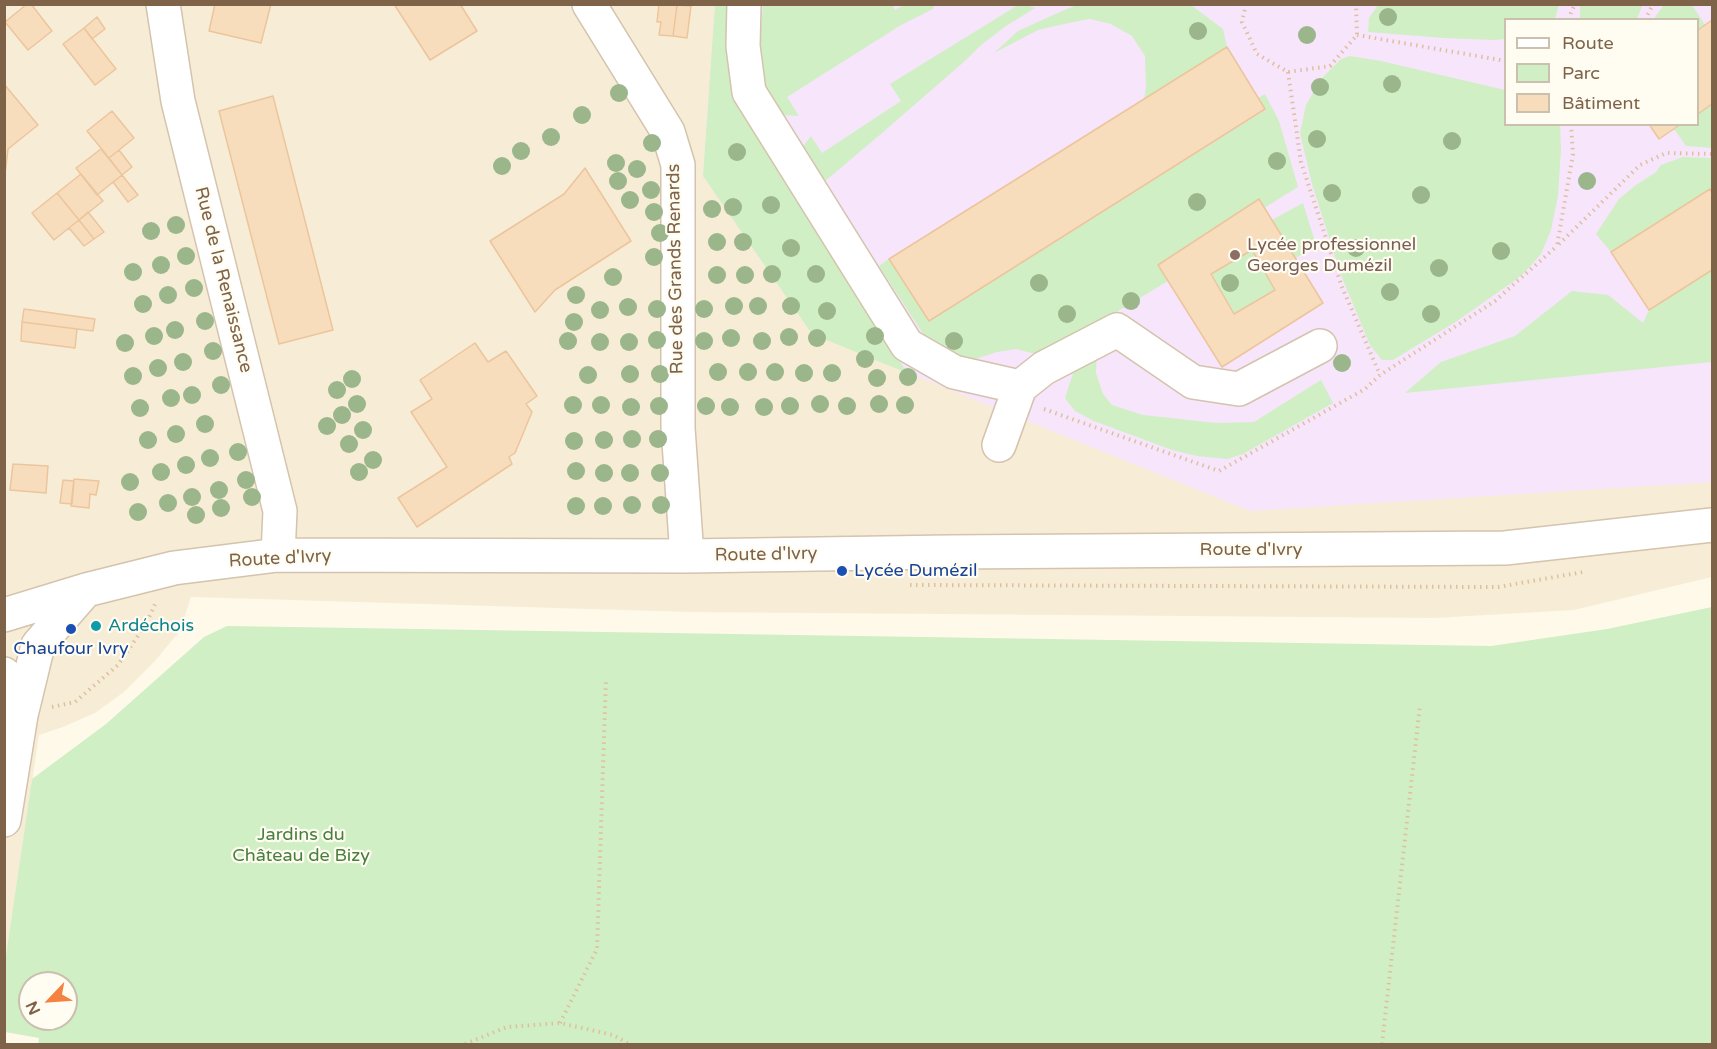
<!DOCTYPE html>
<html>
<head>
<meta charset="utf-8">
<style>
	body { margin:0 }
	#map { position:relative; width:1717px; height:1049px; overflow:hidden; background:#fff9e9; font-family:"Varela Round",sans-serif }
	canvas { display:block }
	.frame { position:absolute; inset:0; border:6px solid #7e6348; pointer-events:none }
	.legend { position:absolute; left:1504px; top:18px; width:195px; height:108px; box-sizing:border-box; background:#fffcf2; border:2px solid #cbbfae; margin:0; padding:8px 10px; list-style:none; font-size:18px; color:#7e6348 }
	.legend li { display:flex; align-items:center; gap:12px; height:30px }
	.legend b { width:30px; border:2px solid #cbbfae }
	.north { position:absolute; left:18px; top:971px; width:60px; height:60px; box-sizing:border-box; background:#fffcf2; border:2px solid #cbbfae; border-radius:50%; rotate:245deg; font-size:16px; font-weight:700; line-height:24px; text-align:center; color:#7e6348 }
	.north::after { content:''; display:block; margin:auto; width:21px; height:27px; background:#f68241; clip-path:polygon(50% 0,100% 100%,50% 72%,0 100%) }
</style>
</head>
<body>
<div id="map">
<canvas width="1717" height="1049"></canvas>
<div class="frame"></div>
<ul class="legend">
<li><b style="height:8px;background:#fff"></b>Route</li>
<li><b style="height:16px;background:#d0efc5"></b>Parc</li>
<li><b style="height:16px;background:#f8ddbd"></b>Bâtiment</li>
</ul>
<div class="north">N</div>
</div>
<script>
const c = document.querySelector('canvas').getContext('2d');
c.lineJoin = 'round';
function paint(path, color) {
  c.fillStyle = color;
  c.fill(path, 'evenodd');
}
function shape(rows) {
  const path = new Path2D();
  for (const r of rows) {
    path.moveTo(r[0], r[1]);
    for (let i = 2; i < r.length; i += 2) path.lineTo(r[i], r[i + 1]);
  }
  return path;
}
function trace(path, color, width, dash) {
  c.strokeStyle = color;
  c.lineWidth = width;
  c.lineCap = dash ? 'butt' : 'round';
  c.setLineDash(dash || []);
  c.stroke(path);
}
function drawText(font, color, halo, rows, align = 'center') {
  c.font = font + ' "Varela Round",sans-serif';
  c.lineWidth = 4.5;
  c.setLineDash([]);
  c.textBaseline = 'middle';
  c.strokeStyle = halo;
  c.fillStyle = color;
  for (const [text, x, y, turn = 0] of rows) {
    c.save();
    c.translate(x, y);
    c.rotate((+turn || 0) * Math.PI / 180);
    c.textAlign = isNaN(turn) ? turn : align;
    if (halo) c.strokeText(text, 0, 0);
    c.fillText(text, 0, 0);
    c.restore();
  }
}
paint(shape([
	[5,5,1712,5,1712,577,1574,610,1434,618,690,612,191,597,180,631,154,662,124,692,95,713,63,727,39,735,5,962],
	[1506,20,1698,20,1698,124,1506,124]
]), '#f7edd7');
paint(shape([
	[715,5,1712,5,1712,482,1250,511,812,334,703,176],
	[1506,20,1698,20,1698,124,1506,124]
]), '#f7e5fc');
paint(shape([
	[892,4,895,10,904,5,934,5,933,9,901,25,787,97,799,116,782,115,766,94,759,51,763,5],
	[1080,4,1188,5,1192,6,1223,29,1227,47,1144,99,1146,87,1145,56,1132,36,1111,24,1090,19,1073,22,1038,30,994,53,1018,31,1062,11],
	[715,5,730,5,728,28,732,87,907,373,812,334,703,176],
	[1018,5,1026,5,1035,8,1006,26,981,45,967,59,882,133,824,182,801,156,804,145,811,136,822,153,901,101,890,84],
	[1378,5,1378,4,1559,5,1555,19,1506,20,1505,39,1494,40,1444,38,1368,32,1369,18],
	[1580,5,1642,4,1642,6,1637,19,1580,20],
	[1664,5,1692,5,1705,25,1698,30,1698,20,1653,20],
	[1350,56,1381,61,1505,90,1506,124,1560,125,1561,149,1558,196,1551,230,1541,254,1525,272,1514,281,1457,321,1393,360,1382,360,1370,345,1341,275,1312,184,1300,133,1306,105,1321,79,1341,59],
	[1265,94,1279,121,1298,187,1264,208,1259,200,1158,265,1168,281,1043,356,1016,349,997,352,972,360,933,349,879,266,889,259,929,321,1265,110,1258,98],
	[1712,104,1712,148,1686,146,1674,129,1681,125,1698,124,1698,114],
	[1683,157,1712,158,1712,193,1710,189,1611,252,1596,234,1619,199,1636,185,1656,172,1661,165],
	[1303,203,1316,245,1313,249,1295,258,1272,220],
	[1252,250,1275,290,1234,314,1211,274],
	[1712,270,1712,362,1405,393,1441,362,1515,336,1572,291,1608,295,1643,323,1649,310],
	[1097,346,1096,373,1103,394,1112,405,1143,415,1216,423,1254,422,1321,380,1333,403,1243,454,1227,459,1197,456,1172,450,1094,421,1075,411,1065,398,1077,361],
	[1712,607,1712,1044,38,1044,39,1038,5,1032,5,962,32,779,106,724,204,637,227,626,1491,646,1607,629],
	[30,983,66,983,66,1019,30,1019]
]), '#d0efc5');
const building = shape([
	[27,4,31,4,52,31,28,50,5,22,27,4],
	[215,4,271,4,261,43,209,31,215,4],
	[394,4,460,4,477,31,430,60,394,4],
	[659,4,677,5,673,36,659,35,661,22,657,22,659,4],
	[677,5,691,6,687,38,673,36,677,5],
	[97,17,105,29,92,39,84,28,97,17],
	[1712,20,1712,104,1698,114,1698,30,1712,20],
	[84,28,116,69,95,85,63,44,84,28],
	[1227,47,1265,109,929,321,889,259,1227,47],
	[4,84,38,125,8,149,4,183,4,84],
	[273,96,333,330,279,344,219,111,273,96],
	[112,111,134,138,109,158,87,131,112,111],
	[1649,124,1681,124,1659,139,1649,124],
	[101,149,122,175,97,195,76,168,101,149],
	[119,150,132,167,122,175,109,158,119,150],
	[585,168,631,241,555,290,535,312,490,241,564,194,585,168],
	[81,174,103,201,79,220,57,193,81,174],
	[122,175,138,195,128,202,113,182,122,175],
	[1710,189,1712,193,1712,270,1649,310,1611,252,1710,189],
	[57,193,79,220,54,240,32,213,57,193],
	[1259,199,1323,303,1222,367,1158,265,1259,199],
	[1252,250,1275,290,1234,314,1211,274,1252,250],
	[88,212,104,232,94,239,79,220,88,212],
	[79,220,94,239,84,246,69,228,79,220],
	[24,309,95,319,93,331,22,322,24,309],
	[22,322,77,329,75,348,21,341,22,322],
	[475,343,488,362,506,351,537,396,526,404,532,412,515,453,509,457,512,464,417,527,398,498,447,467,411,412,432,399,420,380,475,343],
	[13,464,48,466,46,493,10,490,13,464],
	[74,479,99,481,96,495,90,494,89,508,71,506,74,479],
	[63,480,74,481,72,504,60,503,63,480]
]);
paint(building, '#f8ddbd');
trace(building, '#ecc59c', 1.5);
const minor = shape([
	[163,4,178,101,280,511,278,555],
	[589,4,668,132,678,165,678,428,687,556],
	[744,4,743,46,749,92,907,345,954,372,1020,387,999,445],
	[1020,387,1044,368,1117,330,1193,382,1239,389,1320,346],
	[4,615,86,590,174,568,278,555,687,556,949,552,1505,548,1712,525],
	[4,674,21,715,38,645,86,590],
	[4,820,21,715]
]);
trace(minor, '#d4c3ad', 36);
trace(shape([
	[1246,4,1242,22,1257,54,1288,72,1330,66,1357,35,1356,4],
	[1570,20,1571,13,1575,4],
	[1645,20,1653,4],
	[1357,35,1506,61],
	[1288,72,1301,162,1342,287,1380,375],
	[1571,124,1573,154,1557,246,1640,165,1666,153,1712,154],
	[1044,409,1219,471,1365,389,1380,375,1495,301,1557,246],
	[910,585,1498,587,1583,572],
	[52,707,75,702,118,665,146,624,155,604],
	[560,1023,597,949,606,678],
	[465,1044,507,1027,560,1023,613,1035,629,1044],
	[1382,1044,1420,705]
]), '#dec09f', 4, [1.5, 4.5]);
trace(minor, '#fff', 33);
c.fillStyle = '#9ab68a';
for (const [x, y] of [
	[1388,17],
	[1198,31],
	[1307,35],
	[1392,84],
	[1320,87],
	[619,93],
	[582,115],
	[551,137],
	[1317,139],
	[1452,141],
	[652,143],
	[521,151],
	[737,152],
	[1277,161],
	[616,163],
	[502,166],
	[637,169],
	[618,181],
	[1587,181],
	[651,190],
	[1332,193],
	[1421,195],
	[630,200],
	[1197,202],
	[771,205],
	[733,207],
	[712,209],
	[654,212],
	[176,225],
	[151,231],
	[660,233],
	[717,242],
	[743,242],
	[791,248],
	[1356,248],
	[1501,251],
	[186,256],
	[654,257],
	[161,265],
	[1439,268],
	[133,272],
	[772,274],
	[816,274],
	[717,275],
	[745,275],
	[613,277],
	[1039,283],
	[1230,283],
	[194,288],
	[1390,292],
	[168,295],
	[576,295],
	[1131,301],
	[143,304],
	[734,306],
	[758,306],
	[791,306],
	[628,307],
	[657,309],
	[704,309],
	[600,310],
	[827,311],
	[1067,314],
	[1431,314],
	[205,321],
	[574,322],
	[175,330],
	[154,336],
	[875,336],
	[789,337],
	[731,338],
	[817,338],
	[657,340],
	[568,341],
	[704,341],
	[762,341],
	[954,341],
	[600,342],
	[629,342],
	[125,343],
	[213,351],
	[865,359],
	[183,362],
	[1342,363],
	[158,368],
	[718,372],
	[748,372],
	[775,372],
	[804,373],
	[832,373],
	[630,374],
	[660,374],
	[588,375],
	[133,376],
	[908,377],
	[877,378],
	[352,379],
	[221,385],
	[337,390],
	[192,395],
	[171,398],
	[357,404],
	[820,404],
	[879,404],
	[573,405],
	[601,405],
	[905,405],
	[659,406],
	[706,406],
	[790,406],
	[847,406],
	[631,407],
	[730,407],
	[764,407],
	[140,408],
	[342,415],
	[205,424],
	[327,426],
	[363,430],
	[176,434],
	[632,439],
	[658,439],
	[148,440],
	[604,440],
	[574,441],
	[349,444],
	[238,452],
	[210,458],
	[373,460],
	[186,465],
	[576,471],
	[161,472],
	[359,472],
	[604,473],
	[630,473],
	[660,473],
	[246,480],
	[130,482],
	[219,490],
	[192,497],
	[252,497],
	[168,503],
	[632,505],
	[661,505],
	[576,506],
	[603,506],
	[221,508],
	[138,512],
	[196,515]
]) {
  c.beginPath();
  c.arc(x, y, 9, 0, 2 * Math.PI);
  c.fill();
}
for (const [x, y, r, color] of [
	[1235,255,6,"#8d6e63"],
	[842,571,6,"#1a4fb4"],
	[96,626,6,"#0f9aa8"],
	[71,629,6,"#1a4fb4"]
]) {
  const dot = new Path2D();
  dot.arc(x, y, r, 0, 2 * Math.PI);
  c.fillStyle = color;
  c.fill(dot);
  trace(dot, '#fffcf2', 2);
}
drawText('18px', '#785e54', '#fffcf2', [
	["Lycée professionnel",1247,245],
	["Georges Dumézil",1247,266]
], 'left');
drawText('18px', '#7e6348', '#fffcf2', [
	["Rue des Grands Renards",676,269,-91],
	["Rue de la Renaissance",223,280,76],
	["Route d'Ivry",1251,550],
	["Route d'Ivry",766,555,-1],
	["Route d'Ivry",280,559,-3]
]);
drawText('18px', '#164399', '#fffcf2', [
	["Lycée Dumézil",854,571],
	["Chaufour Ivry",71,649,"center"]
], 'left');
drawText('18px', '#0d838f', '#fffcf2', [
	["Ardéchois",108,626]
], 'left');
drawText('18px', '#477f3c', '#fffcf2', [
	["Jardins du",301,835],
	["Château de Bizy",301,856]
]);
</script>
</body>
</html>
